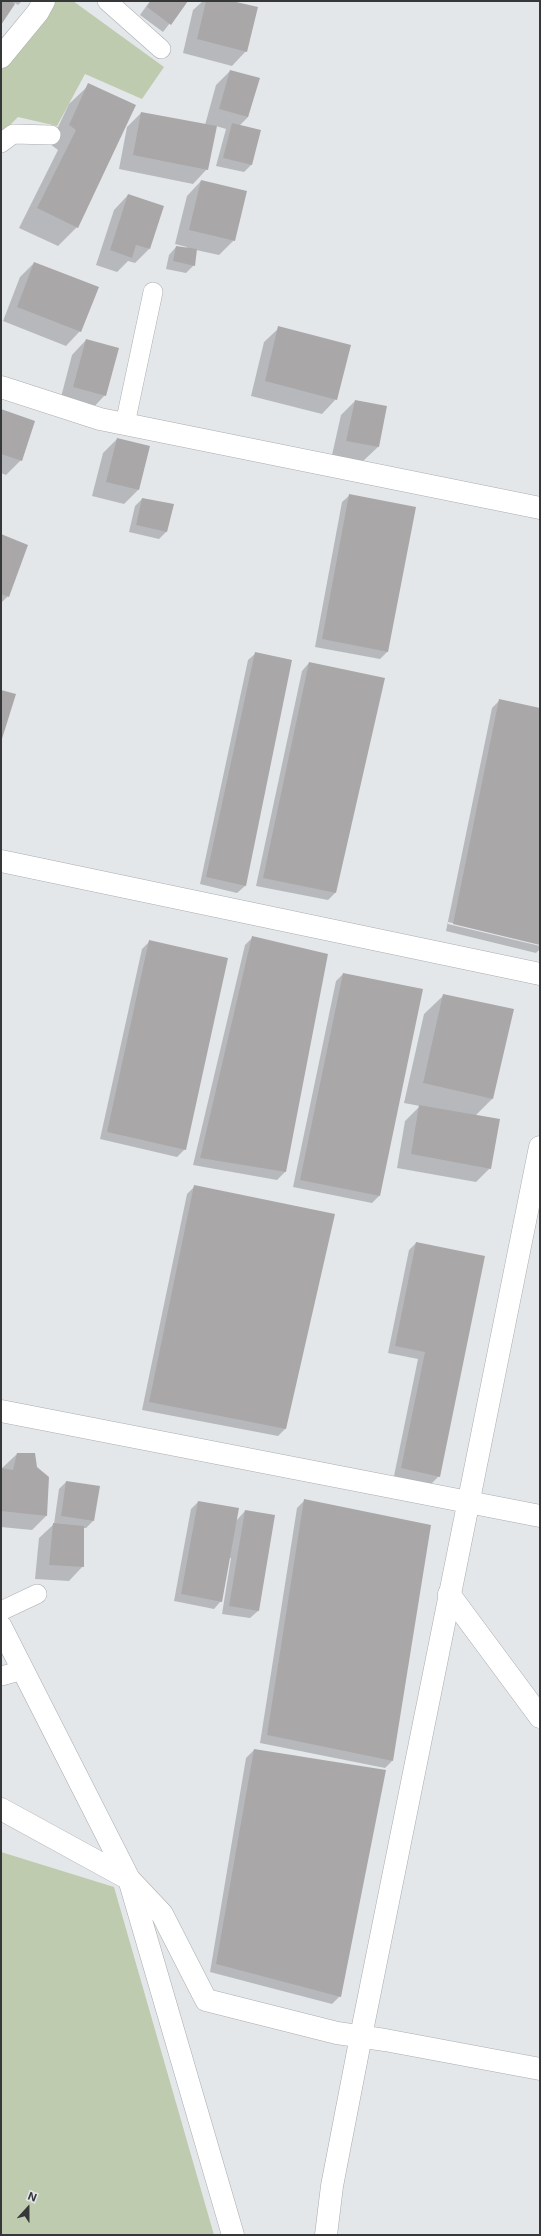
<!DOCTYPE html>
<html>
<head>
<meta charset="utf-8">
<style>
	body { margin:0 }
	#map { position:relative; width:541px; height:2236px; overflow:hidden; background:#e4e7ea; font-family:Inter,sans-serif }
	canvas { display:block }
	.frame { position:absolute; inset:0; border:2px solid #363738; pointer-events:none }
	.north { position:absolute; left:8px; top:2188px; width:40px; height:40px; -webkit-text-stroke:3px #e4e7ea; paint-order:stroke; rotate:21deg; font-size:11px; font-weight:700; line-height:16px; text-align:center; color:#363738 }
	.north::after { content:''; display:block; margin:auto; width:14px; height:18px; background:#363738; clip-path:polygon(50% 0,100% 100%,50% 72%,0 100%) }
</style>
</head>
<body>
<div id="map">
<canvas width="541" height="2236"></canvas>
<div class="frame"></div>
<div class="north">N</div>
</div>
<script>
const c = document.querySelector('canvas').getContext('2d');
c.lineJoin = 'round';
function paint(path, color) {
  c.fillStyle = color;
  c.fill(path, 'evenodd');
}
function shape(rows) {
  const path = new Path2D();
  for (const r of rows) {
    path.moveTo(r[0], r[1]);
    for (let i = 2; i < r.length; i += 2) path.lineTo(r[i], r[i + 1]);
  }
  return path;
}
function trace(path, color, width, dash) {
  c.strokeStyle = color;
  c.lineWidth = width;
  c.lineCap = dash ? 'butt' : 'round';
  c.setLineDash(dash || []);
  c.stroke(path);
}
paint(shape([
	[55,1,73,1,164,67,142,99,85,74,57,126,18,117,1,134,1,70],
	[1,1852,114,1887,214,2235,1,2235]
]), '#becbaf');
paint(shape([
	[1,1,22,1,18,5,15,3,1,23],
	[150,1,187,1,163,32,140,15],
	[203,1,228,1,246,51,232,66,183,53,193,10],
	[230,71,259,78,248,117,239,126,260,131,251,165,244,172,216,166,226,129,216,126,207,169,193,184,119,169,127,127,141,113,205,125,216,85],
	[89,85,77,227,58,246,19,228,58,150,50,144,69,104],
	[201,181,234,240,219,255,196,250,194,265,186,273,166,269,169,255,176,247,186,249,187,247,175,244,187,196],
	[128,195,149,249,135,263,128,261,117,272,96,265,114,210],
	[34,263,80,331,66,346,3,321,20,277],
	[279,328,336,399,322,414,251,396,264,342],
	[86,340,105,395,91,410,60,401,72,355],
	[355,401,378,447,363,461,332,455,341,415],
	[1,410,21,460,6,475,1,473],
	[117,439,138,490,124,504,92,496,103,453],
	[350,495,415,508,387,652,380,659,315,647,342,502],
	[142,499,172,505,166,532,159,539,129,532,135,506],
	[1,536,8,596,1,603],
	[256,653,291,660,245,886,237,893,200,884,248,660],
	[309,663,335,893,328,900,256,886,302,671],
	[500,700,540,709,540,949,536,953,446,931,492,708],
	[448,922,540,943,540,946,448,924],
	[253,937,327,955,285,1172,277,1180,193,1165,245,945],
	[150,941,185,1149,177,1157,100,1139,142,949],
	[343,974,379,1196,372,1203,293,1187,336,981],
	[444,995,493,1098,475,1116,490,1168,476,1182,397,1168,405,1121,420,1106,404,1103,424,1014],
	[195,1186,285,1429,278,1436,142,1410,187,1194],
	[416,1243,439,1476,431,1484,394,1476,418,1359,388,1353,409,1250],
	[17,1454,46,1516,32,1530,1,1527,1,1469],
	[66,1482,93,1521,86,1528,83,1528,83,1566,69,1581,35,1579,39,1538,54,1524,59,1489],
	[305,1500,392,1761,385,1768,260,1743,297,1508],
	[198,1502,236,1521,245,1511,258,1611,250,1618,222,1614,231,1558,229,1558,221,1601,214,1609,174,1601,191,1509],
	[254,1750,340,1996,332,2004,210,1972,246,1758]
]), '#0003');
paint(shape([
	[1,1,11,1,15,4,1,25],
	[151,1,188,1,171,25,147,7],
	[206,1,232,1,258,7,247,52,197,39],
	[230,70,260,78,248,117,219,109],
	[88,83,136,105,78,228,37,208,76,130,69,125],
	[141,112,217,126,208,170,133,155],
	[232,123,261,130,252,165,223,158],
	[201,180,247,191,235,241,189,230],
	[128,194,164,206,150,249,136,245,132,258,110,250],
	[176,246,197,249,195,266,173,261],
	[34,262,99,287,81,332,17,307],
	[278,326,351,345,337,400,265,381],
	[86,339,119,348,106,396,73,387],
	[355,400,387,406,379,447,346,441],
	[1,409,35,421,22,461,1,454],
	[117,438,150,446,139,490,106,482],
	[349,494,416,507,388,652,322,639],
	[142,498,174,504,167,532,136,525],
	[1,534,28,545,9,597,1,594],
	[255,652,292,660,246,886,206,877],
	[309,662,385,678,336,893,263,878],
	[1,690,16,694,1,742],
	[499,699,540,708,540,945,453,924],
	[252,936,328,954,286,1172,200,1158],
	[149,940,228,958,186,1150,107,1132],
	[343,973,423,989,380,1196,300,1180],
	[443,994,514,1009,493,1099,423,1083],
	[419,1105,500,1119,491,1169,411,1154],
	[194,1185,335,1214,286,1429,149,1402],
	[416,1242,485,1256,440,1477,401,1468,425,1352,395,1346],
	[17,1453,35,1453,37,1467,49,1477,47,1516,1,1511,1,1468,13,1470],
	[66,1481,100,1486,94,1521,61,1516],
	[304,1499,431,1525,393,1761,267,1735],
	[198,1501,239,1508,222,1602,181,1594],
	[245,1510,275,1515,259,1611,229,1606],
	[53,1523,84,1526,84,1567,49,1565],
	[254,1749,386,1770,341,1997,216,1964]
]), '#aaa7a9');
const lane = shape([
	[107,1,161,49],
	[1,143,13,134,51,135],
	[125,424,153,292],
	[1,1611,37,1594],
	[1,1676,23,1670]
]);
const street = shape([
	[1,57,38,12,44,1],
	[1,387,100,419,540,508],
	[1,861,540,974],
	[1,1411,540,1516],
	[449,1594,540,1717],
	[1,1627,129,1879,162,1914,206,2000,337,2033,385,2040,540,2069],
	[1,1809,129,1879,233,2235]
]);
const secondary = shape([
	[326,2235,332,2186,361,2036,540,1147]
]);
trace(lane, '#a9acae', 20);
trace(street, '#a9acae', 23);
trace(secondary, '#a9acae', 23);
trace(lane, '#fff', 19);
trace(street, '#fff', 22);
trace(secondary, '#fff', 22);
</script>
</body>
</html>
